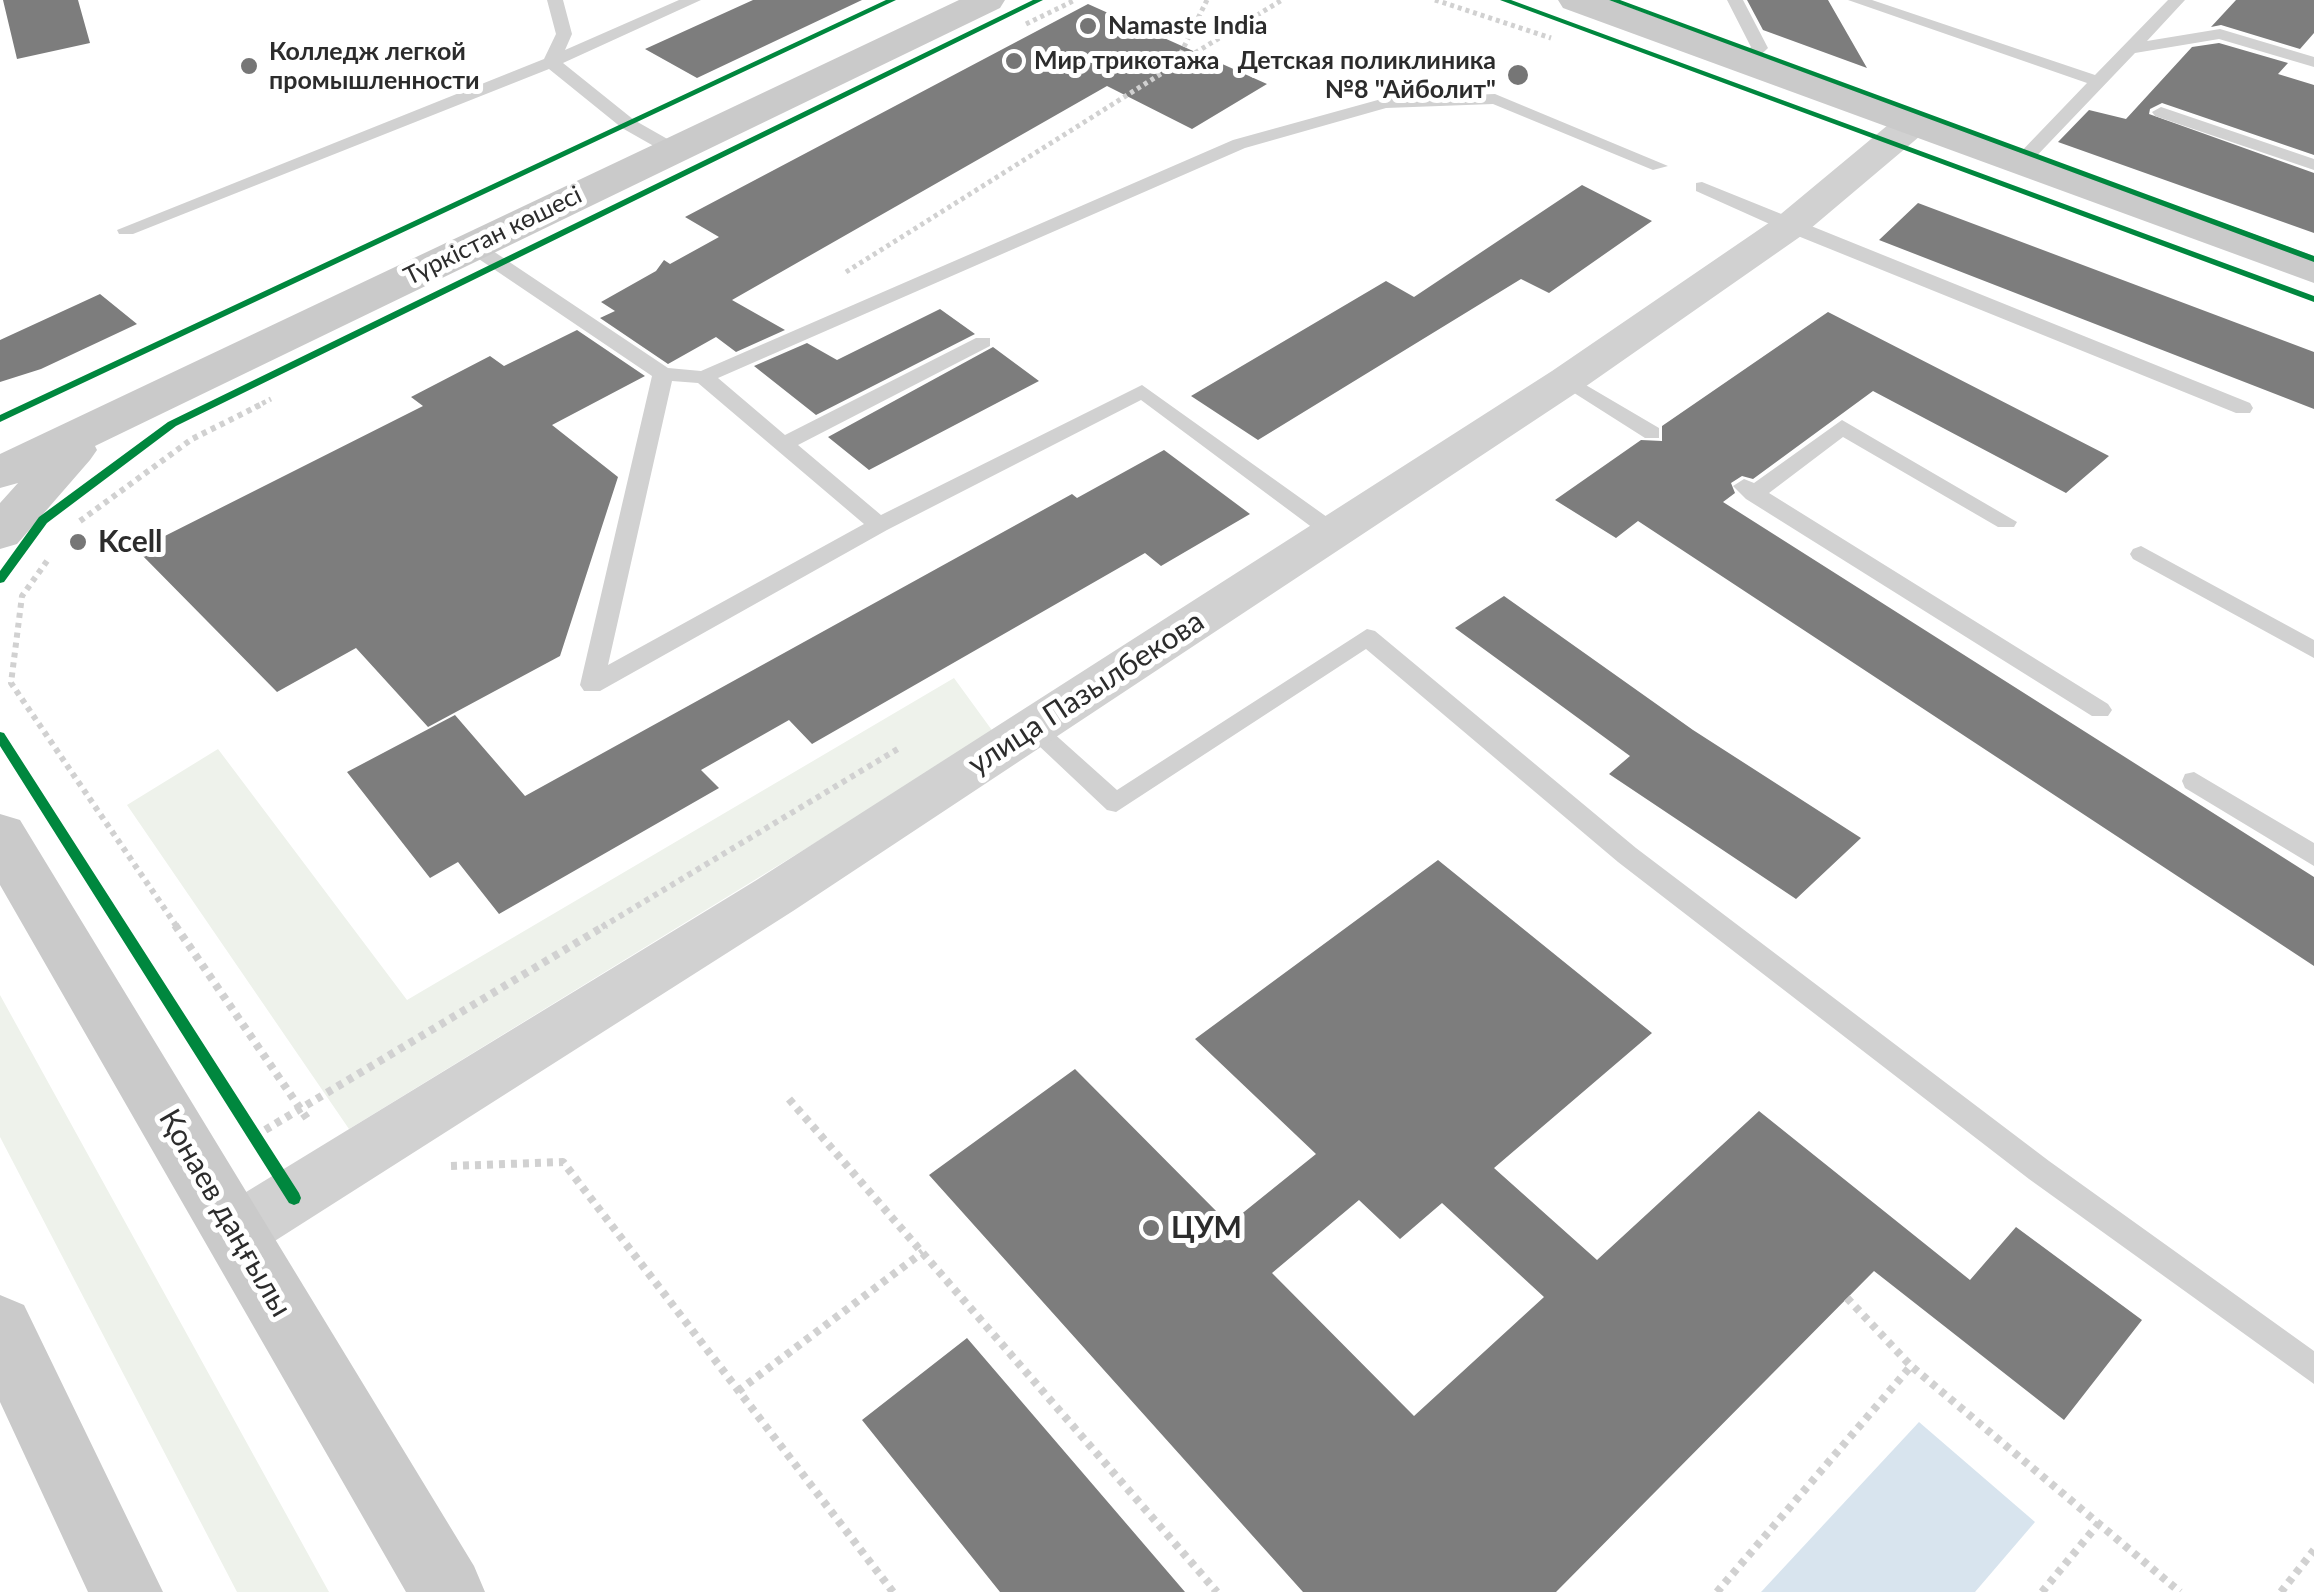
<!DOCTYPE html>
<html>
<head>
<meta charset="utf-8">
<style>
	body { margin:0 }
	canvas { display:block; background:#fff }
</style>
</head>
<body>
<canvas width="2314" height="1592"></canvas>
<script>
const c = document.querySelector('canvas').getContext('2d');
c.lineJoin = 'round';
function paint(path, color) {
  c.fillStyle = color;
  c.fill(path, 'evenodd');
}
function shape(rows) {
  const path = new Path2D();
  for (const r of rows) {
    path.moveTo(r[0], r[1]);
    for (let i = 2; i < r.length; i += 2) path.lineTo(r[i], r[i + 1]);
  }
  return path;
}
function trace(path, color, width, dash) {
  c.strokeStyle = color;
  c.lineWidth = width;
  c.lineCap = dash ? 'butt' : 'round';
  c.setLineDash(dash || []);
  c.stroke(path);
}
function drawText(font, color, halo, rows, align = 'center') {
  c.font = font + ' Lato,sans-serif';
  c.lineWidth = 10;
  c.setLineDash([]);
  c.textBaseline = 'middle';
  c.strokeStyle = halo;
  c.fillStyle = color;
  for (const [text, x, y, turn = 0] of rows) {
    c.save();
    c.translate(x, y);
    c.rotate((+turn || 0) * Math.PI / 180);
    c.textAlign = isNaN(turn) ? turn : align;
    if (halo) c.strokeText(text, 0, 0);
    c.fillText(text, 0, 0);
    c.restore();
  }
}
paint(shape([
	[954,678,994,733,349,1129,127,805,218,749,407,1000],
	[0,995,329,1592,237,1592,0,1137]
]), '#eef2eb');
paint(shape([
	[1919,1422,2035,1522,1975,1592,1761,1592]
]), '#d8e4ee');
paint(shape([
	[3,0,78,0,90,43,17,59],
	[753,0,862,0,697,78,645,49],
	[1747,0,1828,0,1867,68,1763,30],
	[2236,0,2314,0,2314,33,2300,49,2221,25,2211,27],
	[1088,4,1267,84,1192,129,1107,86,732,300,785,330,736,352,716,337,668,364,600,318,615,311,601,302,656,271,664,260,670,264,719,237,685,217],
	[2219,43,2288,63,2278,74,2314,85,2314,155,2162,103,2150,109,2149,114,2314,173,2314,233,2058,142,2089,110,2126,119,2192,47],
	[1582,185,1652,221,1549,293,1521,279,1258,440,1191,396,1386,281,1414,297],
	[1918,203,2314,352,2314,409,1879,240],
	[100,294,137,324,41,369,0,382,0,340],
	[940,309,975,334,816,415,754,366,807,343,837,360],
	[1828,312,2109,456,2066,493,1873,391,1753,479,1742,476,1731,483,1735,493,1723,502,2314,877,2314,966,1638,521,1616,538,1555,500,1641,440,1662,441,1662,426],
	[577,330,645,376,552,425,618,477,560,656,428,727,356,648,277,692,137,550,423,406,411,397,490,356,504,366],
	[993,347,1039,381,869,470,828,437],
	[1164,450,1250,514,1161,566,1145,553,812,744,789,720,701,770,719,788,499,914,458,862,430,878,347,772,455,715,525,796,1072,494,1077,498],
	[1504,596,1693,730,1861,838,1796,899,1609,774,1630,756,1455,628],
	[1438,860,1652,1033,1494,1168,1597,1260,1759,1111,1970,1280,2016,1227,2142,1320,2064,1420,1874,1271,1556,1592,1303,1592,929,1175,1075,1069,1229,1224,1316,1154,1195,1039],
	[1359,1200,1400,1239,1442,1203,1544,1297,1414,1416,1272,1273],
	[967,1338,1185,1592,1000,1592,862,1420]
]), '#7d7d7d');
trace(shape([
	[1207,0,1175,65,1282,0],
	[1435,0,1551,38],
	[1026,24,1075,0],
	[846,272,1175,65],
	[255,407,271,399]
]), '#d1d1d1', 5, [4, 4]);
trace(shape([
	[80,521,192,439,260,405],
	[47,561,22,596,11,683,177,927],
	[602,927,901,747]
]), '#d1d1d1', 6, [5, 5]);
trace(shape([
	[175,925,310,1123],
	[789,1099,1217,1592],
	[255,1136,606,925],
	[451,1166,563,1162,893,1592],
	[1847,1298,1911,1366,2180,1592],
	[738,1391,923,1252],
	[1717,1592,1911,1366],
	[2042,1592,2099,1523],
	[2281,1592,2314,1550]
]), '#d1d1d1', 8, [6, 6]);
paint(shape([
	[547,0,563,0,572,34,565,50,679,0,701,0,563,63,634,120,678,145,678,153,666,153,622,128,549,69,133,234,119,234,117,230,544,59,556,34,547,0],
	[1727,0,1743,0,1768,48,1749,66,1735,62,1751,47,1727,0],
	[1848,0,1872,0,2095,75,2168,0,2185,0,2147,41,2220,29,2314,57,2314,67,2219,39,2135,53,2027,166,2021,167,2012,162,2015,158,2087,83,1848,0],
	[1495,94,1668,166,1653,170,1493,104,1386,108,1245,148,718,378,785,435,976,338,990,338,990,346,798,445,881,515,1142,385,1341,527,1344,532,1341,537,1325,537,1141,400,887,530,600,691,584,691,580,685,652,376,467,251,467,243,481,243,668,368,701,371,1233,140,1385,98,1495,94],
	[672,381,698,383,864,524,608,665,672,381],
	[2161,107,2314,159,2314,170,2155,116,2152,112,2161,107],
	[1702,182,2250,403,2253,408,2250,413,2236,413,1783,230,1696,191,1696,183,1702,182],
	[1567,374,1659,428,1659,438,1645,438,1560,384,1557,380,1567,374],
	[1842,420,2017,522,2014,527,1998,527,1843,437,1769,493,2108,704,2112,710,2108,716,2092,716,1746,499,1733,486,1744,479,1754,483,1842,420],
	[2141,546,2314,640,2314,658,2133,559,2130,554,2133,549,2141,546],
	[1367,629,1375,631,1636,848,2049,1161,2314,1351,2314,1384,2029,1179,1618,862,1366,649,1116,812,1107,810,1020,728,1023,722,1041,722,1117,790,1367,629],
	[2194,772,2314,843,2314,866,2185,788,2182,781,2185,774,2194,772]
]), '#d1d1d1');
paint(shape([
	[1913,112,1926,115,1931,123,1926,131,1804,234,1582,389,793,911,259,1251,237,1259,215,1251,206,1231,215,1211,755,881,1552,371,1776,218,1900,115,1913,112]
]), '#d1d1d1');
paint(shape([
	[959,0,1005,0,1000,8,95,446,97,450,90,460,17,544,0,549,0,503,18,483,0,488,0,454,959,0],
	[1558,0,1609,0,2314,256,2314,283,1563,8,1558,0],
	[0,814,20,820,474,1566,485,1592,406,1592,0,885,0,814],
	[0,1295,24,1305,163,1592,88,1592,0,1402,0,1295]
]), '#cacaca');
paint(shape([
	[886,0,896,0,0,422,0,415,886,0],
	[1033,0,1043,0,176,426,47,523,4,582,0,583,0,571,39,517,168,422,1033,0],
	[1500,0,1511,0,2314,296,2314,302,1500,0],
	[1609,0,1620,0,2314,256,2314,262,1609,0],
	[0,732,4,733,299,1193,301,1198,299,1203,294,1205,289,1203,0,746,0,732]
]), '#00873e');
for (const [x, y, r, color] of [
	[1088,26,10,"#767676"],
	[1014,61,10,"#767676"],
	[249,66,10,"#767676"],
	[1518,75,12,"#767676"],
	[78,542,10,"#767676"],
	[1151,1228,10,"#767676"]
]) {
  const dot = new Path2D();
  dot.arc(x, y, r, 0, 2 * Math.PI);
  c.fillStyle = color;
  c.fill(dot);
  trace(dot, '#fff', 4);
}
drawText('bold 25px', '#2c2c2c', '#fff', [
	["Namaste India",1108,26],
	["Колледж легкой",269,52],
	["промышленности",269,81],
	["Мир трикотажа",1034,61],
	["Детская поликлиника",1496,61,"right"],
	["№8 \"Айболит\"",1496,90,"right"]
], 'left');
drawText('25px', '#2c2c2c', '#fff', [
	["Түркістан көшесі",493,236,-26]
]);
drawText('bold 30px', '#2c2c2c', '#fff', [
	["Kcell",98,542],
	["ЦУМ",1171,1228]
], 'left');
drawText('30px', '#2c2c2c', '#fff', [
	["улица Пазылбекова",1086,693,-33],
	["Қонаев даңғылы",225,1213,60]
]);
</script>
</body>
</html>
